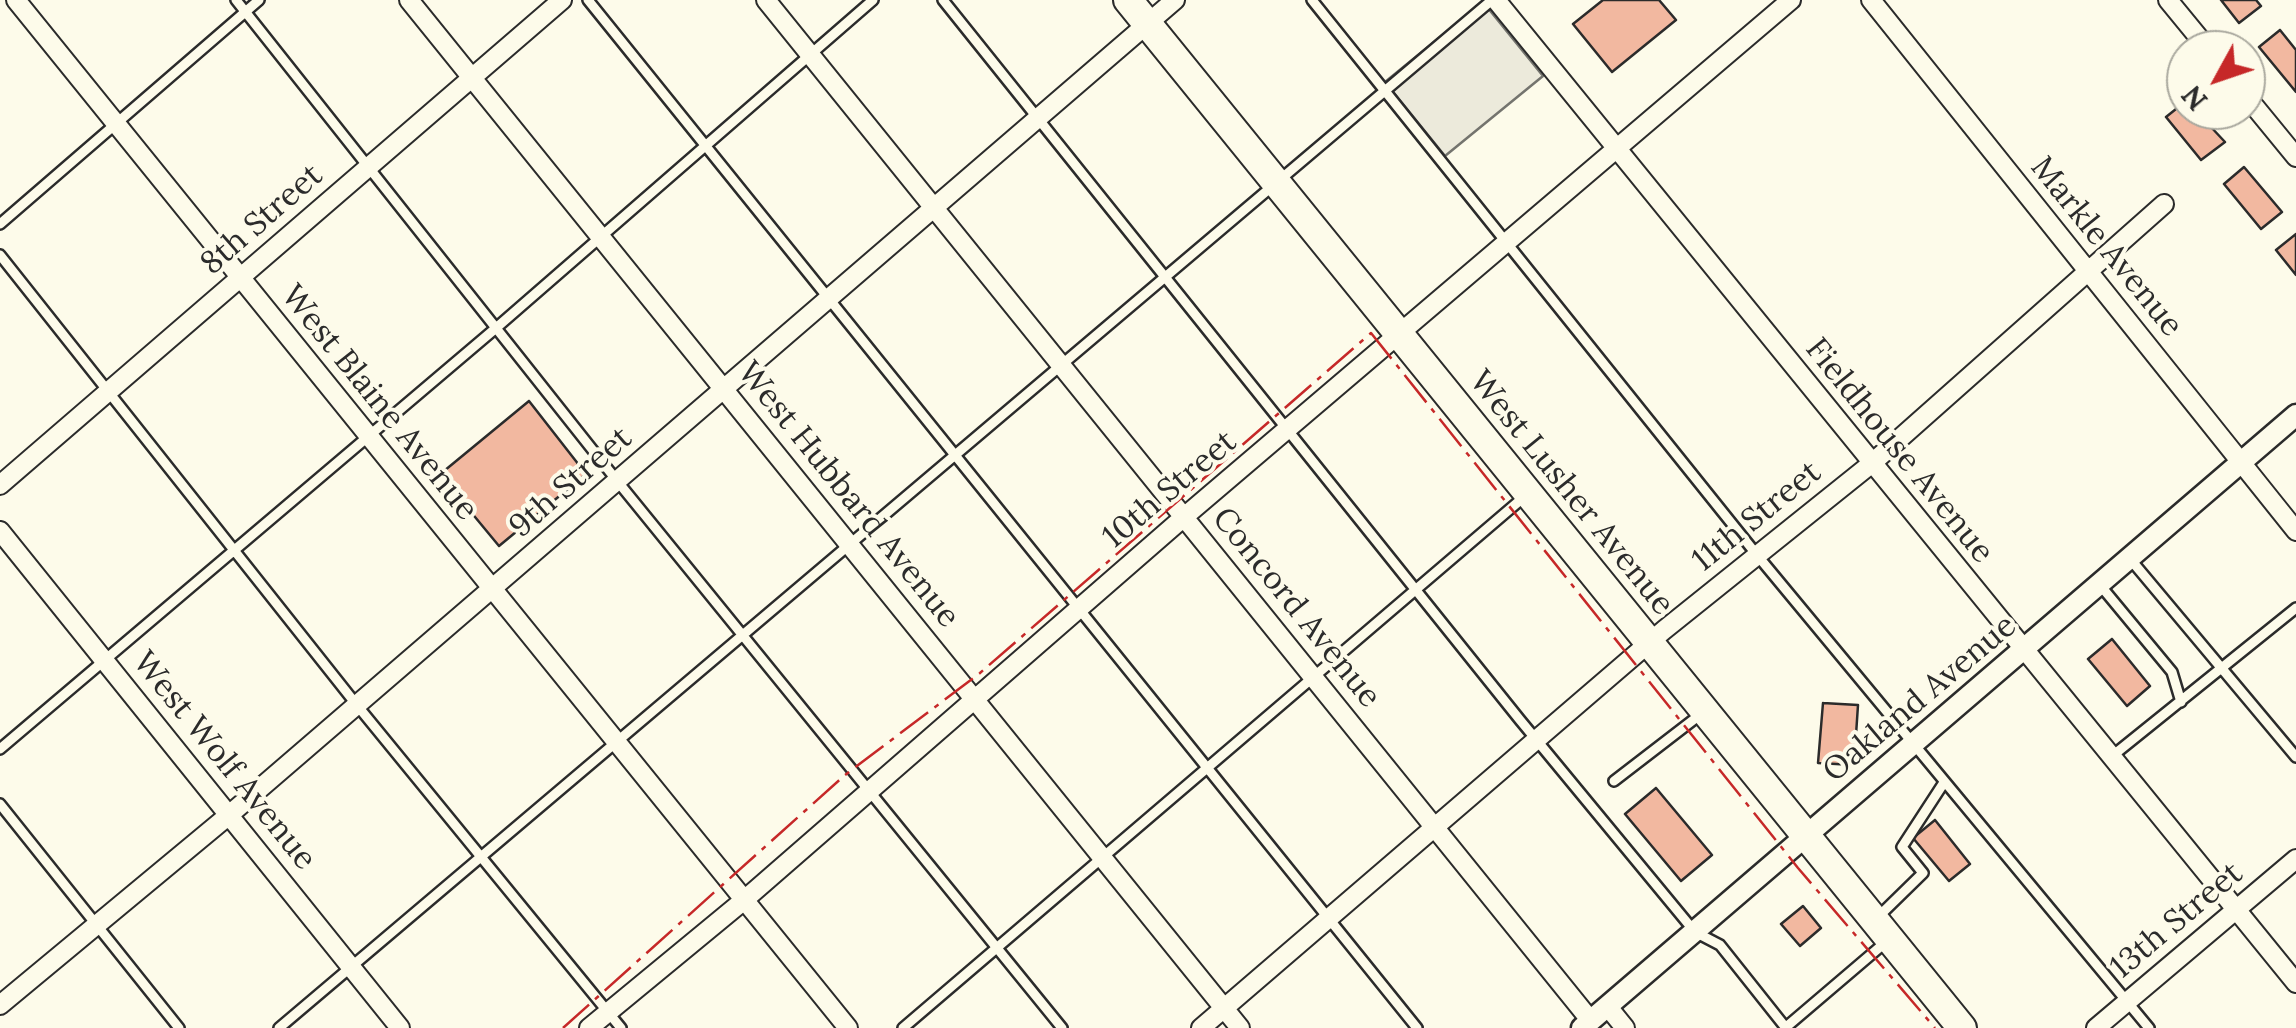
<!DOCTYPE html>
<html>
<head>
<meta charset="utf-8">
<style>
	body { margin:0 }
	#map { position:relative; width:2296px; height:1028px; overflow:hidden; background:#fdfbea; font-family:Lora,serif }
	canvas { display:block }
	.north { position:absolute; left:2166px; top:30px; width:100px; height:100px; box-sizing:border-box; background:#fdfbea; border:2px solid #a9a89e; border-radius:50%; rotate:230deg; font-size:28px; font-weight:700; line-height:40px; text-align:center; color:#2b2b2b }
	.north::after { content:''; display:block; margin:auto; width:35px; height:45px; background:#c62828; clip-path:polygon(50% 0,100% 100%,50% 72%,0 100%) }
</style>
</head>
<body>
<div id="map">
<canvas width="2296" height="1028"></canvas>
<div class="north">N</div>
</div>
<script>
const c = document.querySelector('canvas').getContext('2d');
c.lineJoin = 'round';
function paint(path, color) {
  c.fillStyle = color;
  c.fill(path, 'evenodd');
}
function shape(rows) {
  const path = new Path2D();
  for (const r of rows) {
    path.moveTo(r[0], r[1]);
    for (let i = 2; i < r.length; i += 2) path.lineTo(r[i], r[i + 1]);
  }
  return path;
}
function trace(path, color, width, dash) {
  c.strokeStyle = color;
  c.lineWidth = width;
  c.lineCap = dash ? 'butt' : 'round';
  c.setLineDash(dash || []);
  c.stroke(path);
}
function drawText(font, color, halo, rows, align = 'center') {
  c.font = font + ' Lora,serif';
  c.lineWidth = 8;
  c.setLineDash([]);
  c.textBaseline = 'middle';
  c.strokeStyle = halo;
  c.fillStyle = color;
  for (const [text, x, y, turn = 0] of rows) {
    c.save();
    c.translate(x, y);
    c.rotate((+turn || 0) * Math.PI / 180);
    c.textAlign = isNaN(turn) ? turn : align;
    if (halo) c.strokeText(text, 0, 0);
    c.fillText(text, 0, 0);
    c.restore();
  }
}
const parking = shape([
	[1483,2,1543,76,1445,156,1385,82,1483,2]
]);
paint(parking, '#eceadb');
trace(parking, '#74746e', 2.5);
const building = shape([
	[1603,0,1659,0,1676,20,1612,72,1573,24,1603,0],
	[2221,0,2256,0,2261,6,2239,23,2221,0],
	[2280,30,2296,50,2296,92,2259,47,2280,30],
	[2186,101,2186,110,2195,110,2225,142,2201,160,2166,117,2186,101],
	[2244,167,2282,212,2261,229,2224,184,2244,167],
	[2296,234,2296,275,2276,250,2296,234],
	[529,401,586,474,499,546,456,494,460,491,444,471,529,401],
	[2112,639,2150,686,2127,706,2088,659,2112,639],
	[1823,703,1858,705,1854,765,1818,763,1823,703],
	[1656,788,1712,855,1681,881,1625,814,1656,788],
	[1935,820,1970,864,1949,881,1913,838,1935,820],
	[1803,906,1821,928,1800,946,1781,924,1803,906]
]);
paint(building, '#f2b8a0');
trace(building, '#2b2b2b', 2.5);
const service = shape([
	[236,0,618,482,1062,1028],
	[588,0,1417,1028],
	[943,0,1520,720,1695,932,1720,945,1786,1028],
	[1312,0,1757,555,2149,1028],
	[0,224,259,0],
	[0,255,356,704,621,1028],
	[2131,560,2296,757],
	[2100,585,2172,672,2181,702],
	[0,749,496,328,873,0],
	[2111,757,2296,608],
	[1614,781,1701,714],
	[0,804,179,1028],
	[1878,917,1923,873,1902,847,1943,784],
	[279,1028,1492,0],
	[903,1028,1524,497],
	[1785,1028,1887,941]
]);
const minor = shape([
	[16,0,848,1028],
	[409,0,1240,1028],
	[766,0,1591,1021],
	[1496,0,2296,983],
	[1871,0,2296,531],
	[2168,0,2209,50],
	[2246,96,2296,157],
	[0,485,562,0],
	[0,531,400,1028],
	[0,1005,229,815,1175,0],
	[1608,1007,1625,1028],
	[589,1028,743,901,1184,517,1791,0],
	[1201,1028,1664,630,1871,464,2164,204],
	[2096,1028,2296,859]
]);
const tertiary = shape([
	[1582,1028,2296,415]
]);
const primary = shape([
	[1128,0,1962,1028]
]);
trace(service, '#2b2b2b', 14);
trace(minor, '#2b2b2b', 22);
trace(tertiary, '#2b2b2b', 25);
trace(primary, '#2b2b2b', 32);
trace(service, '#fdfbea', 9);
trace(minor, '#fdfbea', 18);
trace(tertiary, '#fdfbea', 20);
trace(primary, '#fdfbea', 28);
trace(shape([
	[563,1028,845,775,980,673,1371,333,1798,868,1935,1028]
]), '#c62828', 2.5, [35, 8, 5, 8]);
drawText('32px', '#2b2b2b', '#fdfbea', [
	["8th Street",262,220,-41],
	["Markle Avenue",2106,247,51],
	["West Blaine Avenue",379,403,51],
	["Fieldhouse Avenue",1899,451,51],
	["9th Street",571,483,-41],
	["10th Street",1170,490,-40],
	["West Lusher Avenue",1571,493,51],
	["West Hubbard Avenue",848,495,51],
	["11th Street",1757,517,-39],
	["Concord Avenue",1296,608,51],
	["Oakland Avenue",1920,699,-40],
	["West Wolf Avenue",224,761,51],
	["13th Street",2177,921,-40]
]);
</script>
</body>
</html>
